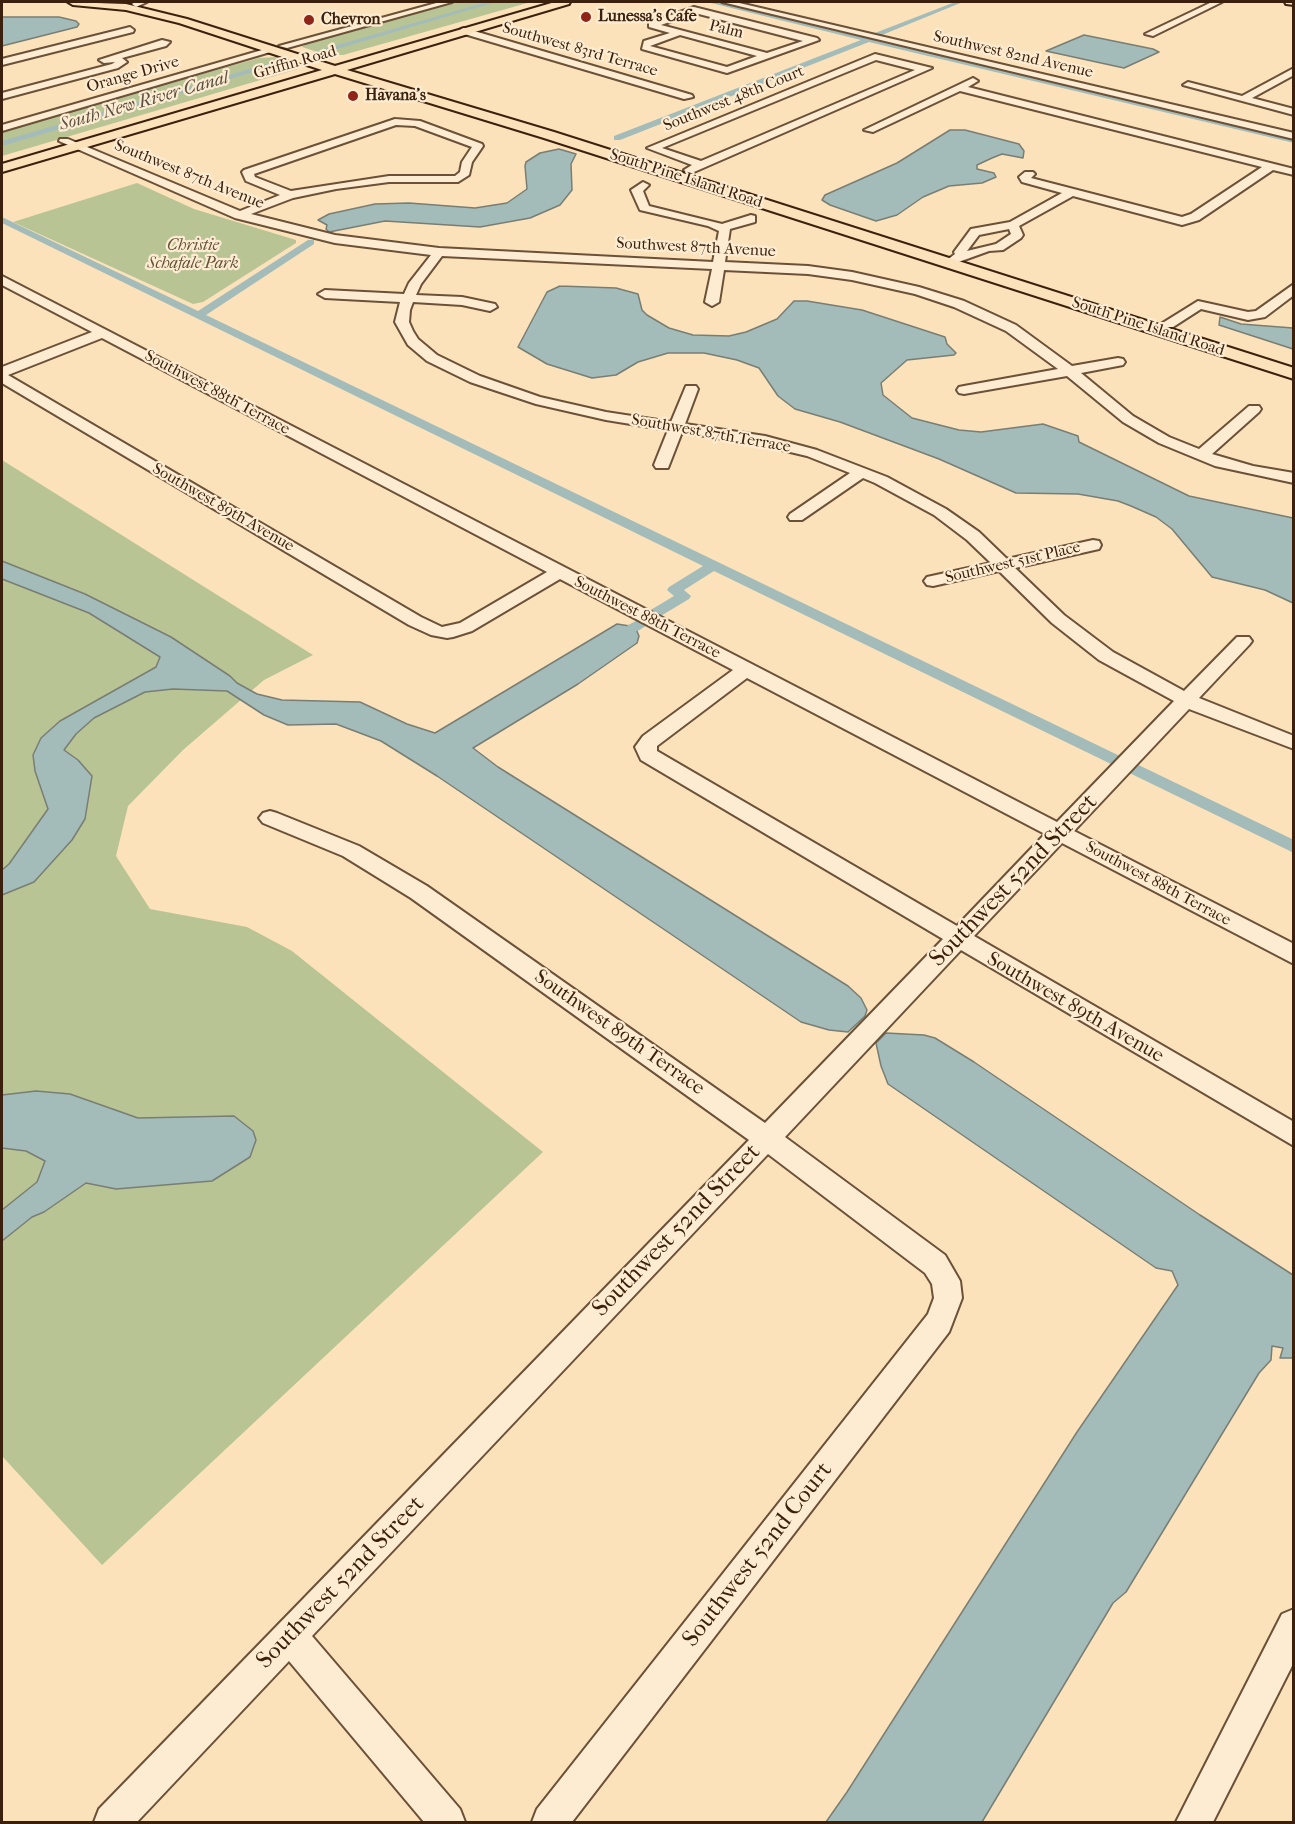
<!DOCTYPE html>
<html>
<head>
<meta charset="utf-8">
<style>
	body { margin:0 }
	#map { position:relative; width:1295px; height:1824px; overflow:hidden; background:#fce2ba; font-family:"IM FELL French Canon",serif }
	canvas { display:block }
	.frame { position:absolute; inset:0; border:3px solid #3b210d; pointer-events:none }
</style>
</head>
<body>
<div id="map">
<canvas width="1295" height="1824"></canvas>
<div class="frame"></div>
</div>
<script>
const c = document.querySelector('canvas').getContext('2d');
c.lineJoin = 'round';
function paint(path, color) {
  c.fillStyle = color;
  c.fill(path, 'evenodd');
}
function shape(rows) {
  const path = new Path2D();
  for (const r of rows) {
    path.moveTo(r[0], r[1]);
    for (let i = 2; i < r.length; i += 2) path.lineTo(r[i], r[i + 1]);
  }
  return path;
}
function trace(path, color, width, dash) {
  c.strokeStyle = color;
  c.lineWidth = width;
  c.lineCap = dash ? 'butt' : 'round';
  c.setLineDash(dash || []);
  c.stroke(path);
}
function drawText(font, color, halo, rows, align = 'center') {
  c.font = font + ' "IM FELL French Canon",serif';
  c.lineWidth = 4.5;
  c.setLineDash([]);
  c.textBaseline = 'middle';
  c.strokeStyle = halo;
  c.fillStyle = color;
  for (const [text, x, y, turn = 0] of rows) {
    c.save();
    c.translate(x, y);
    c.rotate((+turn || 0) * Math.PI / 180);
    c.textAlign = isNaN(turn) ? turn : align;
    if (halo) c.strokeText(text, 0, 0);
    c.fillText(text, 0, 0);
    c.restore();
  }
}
paint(shape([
	[455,2,531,2,343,55,327,55,302,47,306,43],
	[277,57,300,66,298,69,2,156,2,130,259,58],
	[137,183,194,209,296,240,296,243,203,302,193,304,13,222],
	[2,460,313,655,264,680,183,750,128,806,116,856,150,909,247,927,292,951,543,1152,102,1565,2,1456]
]), '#b9c494');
const water = shape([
	[2,17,59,17,76,21,79,24,77,27,2,46,2,17],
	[1084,35,1153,49,1159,52,1124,68,1046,51,1084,35],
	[950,130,965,130,1019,144,1024,151,1023,158,1002,154,992,158,977,165,977,169,994,173,996,177,982,183,949,186,923,197,897,215,876,221,830,205,822,200,825,195,897,163,950,130],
	[559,149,576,154,571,164,572,190,560,205,530,218,480,227,385,221,329,232,326,229,327,225,318,220,329,214,375,204,409,203,475,208,507,203,527,189,525,166,526,162,540,153,559,149],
	[560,286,616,288,638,294,642,310,647,315,669,328,693,335,729,336,746,332,777,319,794,301,807,301,862,310,945,337,947,344,956,353,954,355,907,360,881,383,883,395,912,418,959,430,981,432,1043,424,1078,436,1079,442,1189,496,1293,518,1293,603,1265,590,1212,577,1172,529,1156,517,1131,506,1118,501,1078,494,1016,493,939,459,840,422,795,409,778,396,759,368,737,360,704,353,668,353,638,362,616,375,592,378,547,364,518,347,547,292,560,286],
	[1220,317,1241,324,1293,328,1293,349,1219,325,1220,317],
	[2,561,85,594,171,637,230,676,237,683,257,694,282,700,360,702,407,724,435,733,617,624,630,626,636,629,639,636,637,643,578,684,473,748,498,767,848,986,861,998,867,1010,865,1016,848,1032,829,1030,801,1022,437,776,381,741,336,724,288,725,264,715,227,691,173,689,145,692,94,718,76,734,64,750,78,760,92,776,85,819,72,840,34,882,2,895,2,870,9,864,48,809,35,771,33,755,41,738,60,721,156,667,160,657,89,613,2,579,2,561],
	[886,1033,924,1035,935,1038,974,1062,1200,1215,1293,1275,1293,1358,1280,1358,1283,1348,1272,1346,1271,1360,1259,1373,1126,1592,1113,1603,982,1822,826,1822,847,1792,1077,1432,1178,1285,1172,1271,1156,1268,888,1084,881,1066,876,1043,886,1033],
	[36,1091,70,1094,138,1118,234,1116,253,1131,256,1140,250,1157,212,1181,116,1189,86,1183,44,1212,32,1217,2,1241,2,1210,37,1182,45,1161,26,1151,2,1148,2,1095,36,1091]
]);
paint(water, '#a3bcb9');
trace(water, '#797e74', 1.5);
paint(shape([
	[487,2,496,2,320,54,313,52,487,2],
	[707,2,717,2,1294,138,1294,143,869,42,620,140,614,140,614,136,861,40,707,2],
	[955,2,963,2,882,35,875,33,955,2],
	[284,59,291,61,2,146,2,141,284,59],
	[2,217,198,311,308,240,314,240,314,244,206,315,1294,840,1294,853,714,571,684,590,691,596,689,599,659,617,649,617,647,614,649,611,674,596,667,590,669,587,703,566,2,223,2,217],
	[642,618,649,622,647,625,638,631,628,631,626,628,628,625,642,618]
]), '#a3bcb9');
const minor = shape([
	[135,2,147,2,136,7,132,4,135,2],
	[440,2,452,2,287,48,279,46,440,2],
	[722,2,735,2,1294,133,1294,139,722,2],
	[1212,2,1222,2,1153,36,1145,34,1212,2],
	[694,7,817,38,819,40,727,73,642,49,644,41,670,33,649,27,649,23,694,7],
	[695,13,803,41,767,53,661,25,695,13],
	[680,35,757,56,727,67,650,46,680,35],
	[130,27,134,30,133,32,2,65,2,59,130,27],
	[464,28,692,95,693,97,684,99,461,33,461,29,464,28],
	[162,40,170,42,166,46,122,58,127,62,118,68,2,99,2,93,112,64,115,62,104,63,99,60,162,40],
	[269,48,277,50,2,131,2,125,269,48],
	[875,54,932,68,694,172,686,172,684,170,692,165,647,148,875,54],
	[876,60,915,70,701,161,662,148,876,60],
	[1294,68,1294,75,1252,98,1294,109,1294,115,1183,85,1188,82,1242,96,1294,68],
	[973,78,978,81,968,87,1294,169,1294,175,1273,170,1199,220,1182,225,1073,196,1019,226,1023,235,1021,238,1003,250,989,251,953,264,949,263,947,260,955,254,954,252,971,229,1010,222,1062,193,1022,182,1019,177,1025,172,1033,172,1035,174,1031,178,1182,217,1191,214,1262,167,960,91,873,132,864,130,973,78],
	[1009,229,1011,234,996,244,967,251,979,235,1009,229],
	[395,119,420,121,482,144,483,146,472,162,469,175,458,182,389,182,336,189,293,198,251,214,335,235,439,248,713,262,719,231,708,226,640,210,631,190,643,182,649,185,643,191,649,206,722,224,751,215,755,216,755,222,730,229,725,262,808,266,852,272,919,287,964,301,1016,325,1072,366,1118,358,1123,359,1125,362,1123,365,1081,373,1133,416,1169,437,1199,449,1249,406,1259,406,1261,409,1259,412,1212,454,1253,466,1294,473,1294,483,1215,466,1159,443,1123,422,1067,376,964,394,959,393,957,390,959,387,964,386,1058,369,1006,331,954,307,915,294,852,280,808,274,724,270,719,302,712,306,705,302,712,269,442,256,421,284,416,295,462,297,495,304,497,307,490,311,462,305,413,302,410,310,409,322,413,331,418,339,437,355,480,376,540,397,606,412,671,422,686,386,696,386,698,389,685,424,765,436,817,450,887,477,946,509,979,532,1007,559,1093,540,1099,541,1101,545,1099,549,1015,568,1064,615,1113,652,1184,691,1237,637,1249,637,1252,641,1249,645,1199,698,1294,736,1294,749,1189,709,1074,831,1294,944,1294,964,1062,843,974,936,1294,1122,1294,1146,961,950,785,1137,945,1255,960,1281,962,1298,949,1332,572,1822,532,1822,537,1809,928,1314,934,1298,932,1284,925,1273,768,1154,312,1636,460,1809,465,1822,424,1822,289,1661,137,1822,94,1822,99,1809,749,1140,411,898,343,856,263,823,259,818,263,813,270,811,277,813,359,846,427,886,765,1123,943,939,641,760,635,747,643,736,733,670,560,579,472,631,453,637,447,638,431,635,409,625,2,383,2,367,92,332,2,285,2,276,1057,822,1174,701,1099,660,1052,623,999,571,933,586,927,585,924,581,927,577,991,563,967,540,934,515,875,483,863,478,802,520,790,520,788,517,790,514,850,473,807,456,765,446,682,432,668,468,656,468,654,465,668,430,606,420,536,404,470,382,427,361,408,345,395,322,400,302,325,298,318,294,325,290,404,294,409,283,431,255,335,243,235,218,59,141,60,139,68,139,240,211,280,195,246,181,242,172,244,170,395,119],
	[396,125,415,126,472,147,462,162,460,172,455,176,389,176,291,191,255,177,254,174,396,125],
	[102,338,547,572,460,623,442,627,421,617,8,375,102,338],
	[747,678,1045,834,957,926,657,751,657,746,747,678],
	[1294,284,1294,295,1265,317,1248,320,1201,309,1173,327,1163,327,1161,324,1198,301,1248,312,1256,311,1294,284],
	[1294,1609,1294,1662,1213,1822,1176,1822,1282,1614,1294,1609]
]);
const major = shape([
	[68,2,126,4,187,19,335,66,555,2,570,2,569,4,347,70,554,132,1294,368,1294,379,544,138,335,74,2,172,2,164,322,70,179,23,126,10,73,5,68,2],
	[1285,2,1294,2,1294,5,1286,4,1285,2]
]);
trace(minor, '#6b5138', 4);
trace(major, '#3b210d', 4);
paint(minor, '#fdecd2');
paint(major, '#fce2ba');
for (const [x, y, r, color] of [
	[586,17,6,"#8f2418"],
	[309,20,6,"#8f2418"],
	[353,96,6,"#8f2418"]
]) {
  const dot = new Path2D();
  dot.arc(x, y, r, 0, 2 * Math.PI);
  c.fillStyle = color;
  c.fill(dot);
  trace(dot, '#fdecd2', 2);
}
drawText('bold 16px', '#3b210d', '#fdecd2', [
	["Lunessa’s Cafe",598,17],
	["Chevron",321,20],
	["Havana's",365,96]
], 'left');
drawText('16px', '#3b210d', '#fdecd2', [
	["Palm",726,30,14],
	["Southwest 83rd Terrace",580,50,16],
	["Southwest 82nd Avenue",1013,55,13],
	["Griffin Road",295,63,-16],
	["Orange Drive",133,75,-16],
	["Southwest 48th Court",734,99,-22],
	["Southwest 87th Avenue",189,175,22],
	["South Pine Island Road",686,179,18],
	["Southwest 87th Avenue",696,248,3],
	["South Pine Island Road",1148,327,18],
	["Southwest 88th Terrace",217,393,28],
	["Southwest 87th Terrace",711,434,10],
	["Southwest 89th Avenue",223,508,30],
	["Southwest 51st Place",1013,563,-13],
	["Southwest 88th Terrace",647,618,27],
	["Southwest 88th Terrace",1158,884,28]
]);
drawText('italic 16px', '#615236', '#fdecd2', [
	["Christie",193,246],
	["Schafale Park",193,264]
]);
drawText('italic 18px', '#5a5041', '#fdecd2', [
	["South New River Canal",144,102,-16]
]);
drawText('20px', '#3b210d', '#fdecd2', [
	["Southwest 89th Avenue",1075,1008,30],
	["Southwest 89th Terrace",619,1033,35]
]);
drawText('24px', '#3b210d', '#fdecd2', [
	["Southwest 52nd Street",1014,881,-46],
	["Southwest 52nd Street",677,1231,-46],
	["Southwest 52nd Court",758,1555,-52],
	["Southwest 52nd Street",341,1583,-46]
]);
</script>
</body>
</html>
